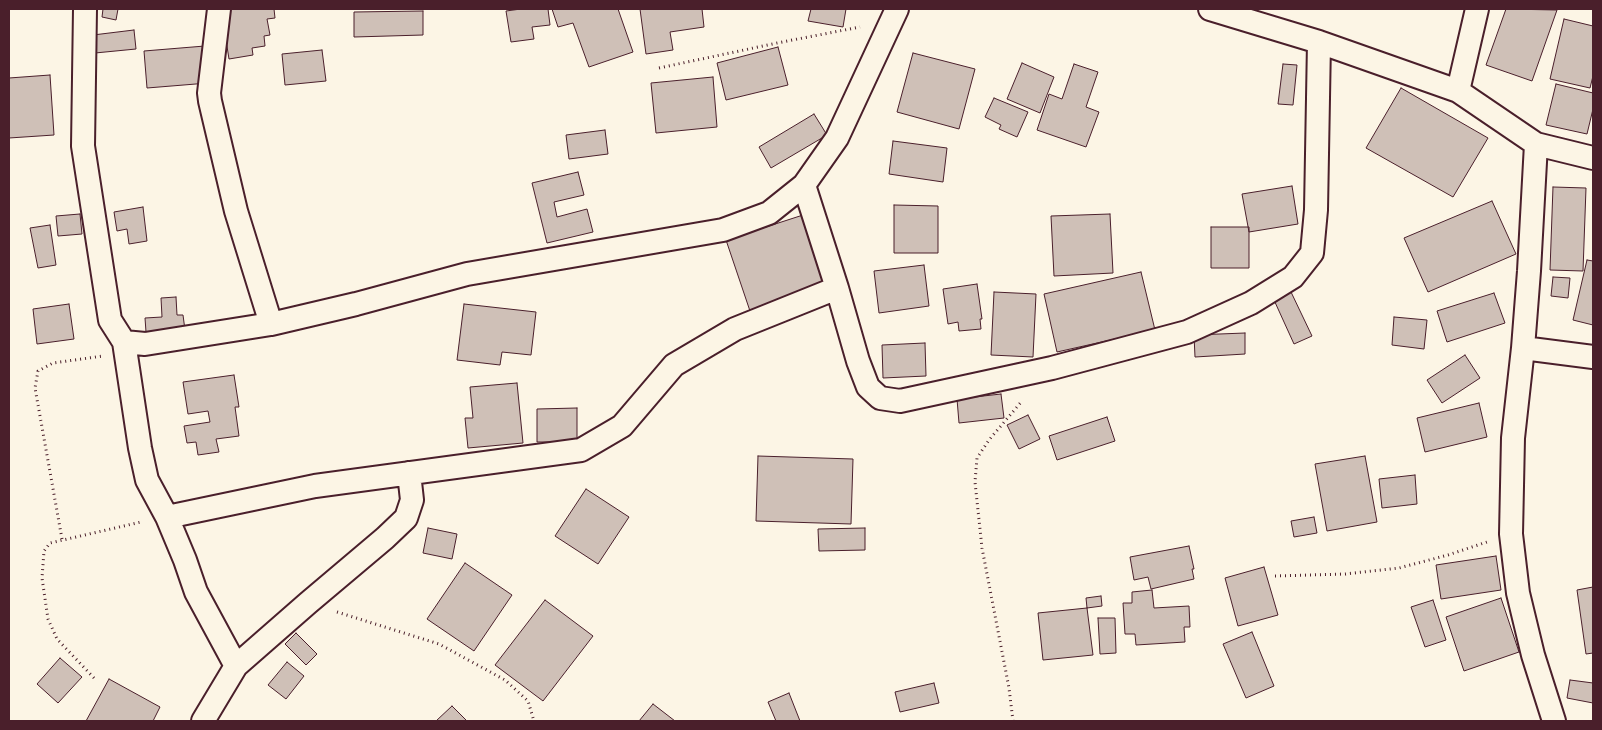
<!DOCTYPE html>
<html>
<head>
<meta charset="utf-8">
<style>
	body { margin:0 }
	#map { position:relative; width:1602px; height:730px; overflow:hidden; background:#fcf5e5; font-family:Kalam,sans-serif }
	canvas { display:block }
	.frame { position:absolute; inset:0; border:10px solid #4a1f2b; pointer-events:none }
</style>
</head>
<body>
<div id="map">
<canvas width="1602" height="730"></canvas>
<div class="frame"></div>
</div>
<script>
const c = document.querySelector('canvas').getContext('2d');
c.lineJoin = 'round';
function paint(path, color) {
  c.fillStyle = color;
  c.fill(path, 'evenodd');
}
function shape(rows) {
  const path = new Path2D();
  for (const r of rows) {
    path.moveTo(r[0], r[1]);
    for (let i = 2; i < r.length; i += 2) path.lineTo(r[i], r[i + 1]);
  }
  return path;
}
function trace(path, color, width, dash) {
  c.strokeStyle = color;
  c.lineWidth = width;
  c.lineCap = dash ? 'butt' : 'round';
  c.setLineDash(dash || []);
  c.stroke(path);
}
const building = shape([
	[103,9,118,9,116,20,102,17,103,9],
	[221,9,274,9,275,18,267,19,270,35,264,36,265,46,252,48,253,55,229,59,221,9],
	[521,9,548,9,550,25,532,27,534,39,511,42,506,11,521,9],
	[552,9,618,9,633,52,589,67,573,23,558,27,552,9],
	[640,9,702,9,704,27,670,32,673,50,646,54,640,9],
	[811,9,846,9,843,27,808,21,811,9],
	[1506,9,1557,10,1532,81,1486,65,1506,9],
	[423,11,423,35,354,37,354,12,423,11],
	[1564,19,1593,26,1593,76,1590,88,1550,79,1564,19],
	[134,30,136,49,95,53,93,35,134,30],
	[205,46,208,83,147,88,144,51,205,46],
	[778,47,788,85,726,100,717,63,778,47],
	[322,50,326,81,285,85,282,54,322,50],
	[913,53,975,69,959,129,897,112,913,53],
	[1022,63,1054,77,1040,113,1007,99,1022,63],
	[1074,64,1098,72,1086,107,1099,112,1086,147,1037,130,1049,94,1062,99,1074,64],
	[1283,64,1297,65,1293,105,1278,104,1283,64],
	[50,75,54,135,9,138,9,78,50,75],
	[713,77,717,127,656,133,651,83,713,77],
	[1556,84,1593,93,1593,109,1587,134,1546,125,1556,84],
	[1401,88,1488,138,1453,197,1366,148,1401,88],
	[994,98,1028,112,1017,137,999,129,1001,125,985,117,994,98],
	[814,114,827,135,771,168,759,147,814,114],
	[605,130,608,154,569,159,566,135,605,130],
	[893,141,947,148,943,182,889,174,893,141],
	[578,172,584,195,554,202,557,217,587,209,593,232,547,243,532,183,578,172],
	[1292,186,1298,224,1249,232,1242,194,1292,186],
	[1553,187,1586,188,1583,271,1550,270,1553,187],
	[1492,201,1516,254,1428,292,1404,238,1492,201],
	[894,205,938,206,938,253,894,253,894,205],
	[143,207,147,241,129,244,127,229,117,231,114,212,143,207],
	[80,214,82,234,58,236,56,216,80,214],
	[1110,214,1113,273,1054,276,1051,216,1110,214],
	[803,215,827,289,751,314,726,240,803,215],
	[50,225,56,265,38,268,30,228,50,225],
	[1211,227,1249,227,1249,268,1211,268,1211,227],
	[1587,260,1593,261,1593,325,1573,320,1587,260],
	[924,265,929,306,879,313,874,271,924,265],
	[1141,272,1155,330,1057,352,1044,294,1141,272],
	[1553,277,1570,278,1568,298,1551,296,1553,277],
	[977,284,982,319,980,319,981,329,959,331,958,322,948,324,943,289,977,284],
	[994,292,1036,294,1033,357,991,355,994,292],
	[1291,292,1312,336,1294,344,1274,300,1291,292],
	[1494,293,1505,323,1447,342,1437,311,1494,293],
	[176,297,177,315,183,315,185,330,146,332,145,318,162,317,161,298,176,297],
	[69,304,74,339,37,344,33,309,69,304],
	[464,304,536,312,531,355,502,352,500,365,457,360,464,304],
	[1394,317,1427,320,1424,349,1392,345,1394,317],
	[1245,333,1245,354,1195,357,1194,335,1245,333],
	[925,343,926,376,883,378,882,345,925,343],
	[1465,355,1480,378,1442,403,1427,380,1465,355],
	[234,375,239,407,235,407,239,436,216,439,219,452,198,455,196,442,187,443,184,426,210,422,208,411,188,414,183,382,234,375],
	[517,383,523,443,468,448,465,418,473,418,470,387,517,383],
	[1001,394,1004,418,959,423,957,399,1001,394],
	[1479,403,1487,437,1425,452,1417,418,1479,403],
	[577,408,577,442,537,442,537,409,577,408],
	[1028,415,1040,439,1019,449,1007,425,1028,415],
	[1107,417,1115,441,1057,460,1049,436,1107,417],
	[758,456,853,459,851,524,756,521,758,456],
	[1365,456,1377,522,1327,531,1315,464,1365,456],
	[1415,475,1417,504,1382,508,1379,479,1415,475],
	[586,489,629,517,598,564,555,536,586,489],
	[1314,517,1317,533,1294,537,1291,521,1314,517],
	[428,528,457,534,452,559,423,553,428,528],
	[865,528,865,550,819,551,818,529,865,528],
	[1189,546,1194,569,1192,569,1194,579,1151,589,1148,577,1134,580,1130,557,1189,546],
	[1496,556,1501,590,1441,599,1436,565,1496,556],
	[465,563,512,595,474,651,427,619,465,563],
	[1264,567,1278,615,1238,626,1225,578,1264,567],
	[1593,587,1593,653,1586,654,1577,590,1593,587],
	[1152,590,1154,608,1189,606,1190,627,1184,627,1185,642,1136,645,1135,634,1125,634,1123,603,1132,603,1132,592,1152,590],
	[1101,596,1102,606,1087,608,1086,598,1101,596],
	[1501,598,1519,652,1464,671,1446,617,1501,598],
	[545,600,593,636,543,701,495,665,545,600],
	[1433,600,1446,640,1425,647,1411,607,1433,600],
	[1087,608,1093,655,1043,660,1038,613,1087,608],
	[1098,618,1115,618,1116,653,1100,654,1098,618],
	[1252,632,1274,686,1246,698,1223,644,1252,632],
	[296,633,317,654,306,665,285,644,296,633],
	[60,658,82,677,58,703,37,684,60,658],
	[287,662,304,676,286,699,268,685,287,662],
	[109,679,160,707,153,721,86,721,109,679],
	[1570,680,1593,683,1593,703,1567,698,1570,680],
	[934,683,939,703,900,712,895,692,934,683],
	[789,693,800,721,776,721,768,702,789,693],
	[653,704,675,721,639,721,653,704],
	[452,706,467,721,436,721,452,706]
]);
paint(building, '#cfc0b7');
trace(building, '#4a1f2b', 1);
const minor = shape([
	[85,9,83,146,110,320,124,342,145,344,271,324,356,304,467,274,723,230,769,213,804,185,837,138,897,9],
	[219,9,209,93,210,101,236,211,271,324],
	[1210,9,1319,42,1458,91,1536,144,1593,158],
	[1458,91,1477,9],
	[1536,144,1529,271,1523,348,1513,438,1511,534,1518,593,1533,655,1554,721],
	[804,185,837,288,858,361,868,387,880,398,900,401,1052,368,1187,332,1251,303,1293,277,1312,253,1316,210,1319,42],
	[124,342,140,448,147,480,167,517,185,560,196,592,236,666],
	[1523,348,1593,357],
	[167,517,315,486,581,450,622,426,674,365,735,329,837,288],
	[203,721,236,666,308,603,385,538,406,518,412,500,409,473]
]);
trace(minor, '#4a1f2b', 26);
trace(shape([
	[659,68,777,43,860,27],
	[62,539,35,388,38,371,53,363,103,356],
	[1275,576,1345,574,1399,568,1448,555,1487,542],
	[337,612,439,644,505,680,528,701,534,721],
	[94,678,57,639,48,619,42,578,44,551,50,543,141,522],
	[1013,721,1009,688,982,548,975,482,977,458,989,440,1022,401]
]), '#4a1f2b', 3, [1, 4]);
trace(minor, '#fcf5e5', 22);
</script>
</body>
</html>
